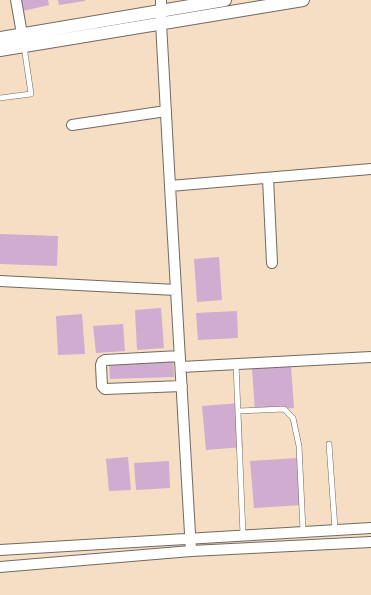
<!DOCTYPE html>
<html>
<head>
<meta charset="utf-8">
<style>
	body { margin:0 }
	canvas { display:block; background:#f5dec3 }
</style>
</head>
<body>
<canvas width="371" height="595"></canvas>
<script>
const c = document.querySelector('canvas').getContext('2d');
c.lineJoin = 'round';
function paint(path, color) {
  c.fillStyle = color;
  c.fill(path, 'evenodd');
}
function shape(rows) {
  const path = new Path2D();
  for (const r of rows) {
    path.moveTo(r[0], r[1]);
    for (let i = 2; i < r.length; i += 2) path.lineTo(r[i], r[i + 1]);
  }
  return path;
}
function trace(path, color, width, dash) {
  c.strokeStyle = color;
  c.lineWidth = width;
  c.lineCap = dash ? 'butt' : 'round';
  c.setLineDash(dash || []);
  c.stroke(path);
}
paint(shape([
	[21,0,48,0,49,5,23,11],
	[58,0,85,0,85,1,59,5],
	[0,234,58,236,57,266,0,264],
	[219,257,222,300,197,302,194,259],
	[161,308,164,348,137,350,135,310],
	[237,311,238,338,198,340,196,313],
	[82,314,85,354,58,355,56,316],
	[123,324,125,351,96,353,93,326],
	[173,353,174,377,110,379,109,356],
	[291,366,294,408,255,411,252,369],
	[240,403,243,447,206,450,202,406],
	[128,457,131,490,109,491,106,459],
	[298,458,302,505,254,508,250,461],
	[169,461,170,488,136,490,134,463]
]), '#d0acd1');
const service = shape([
	[0,98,31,94,24,46],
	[236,364,243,535],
	[239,411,284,409,293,418,299,446,303,531],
	[329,444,335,529]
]);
const minor = shape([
	[16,0,22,34],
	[161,0,161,23,170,186,371,169],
	[72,125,166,111],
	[268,178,272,263],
	[170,186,176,290],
	[0,281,176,290,191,551],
	[180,356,105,360,102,362,101,365,102,386,105,389,182,386],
	[181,367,371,357],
	[0,550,371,528],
	[0,567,191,551,371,542]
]);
const tertiary = shape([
	[0,38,225,0],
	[0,50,303,0]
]);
trace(service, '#726a60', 6);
trace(minor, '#726a60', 12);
trace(tertiary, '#726a60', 14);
trace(service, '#fff', 5);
trace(minor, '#fff', 10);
trace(tertiary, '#fff', 12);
</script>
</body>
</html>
